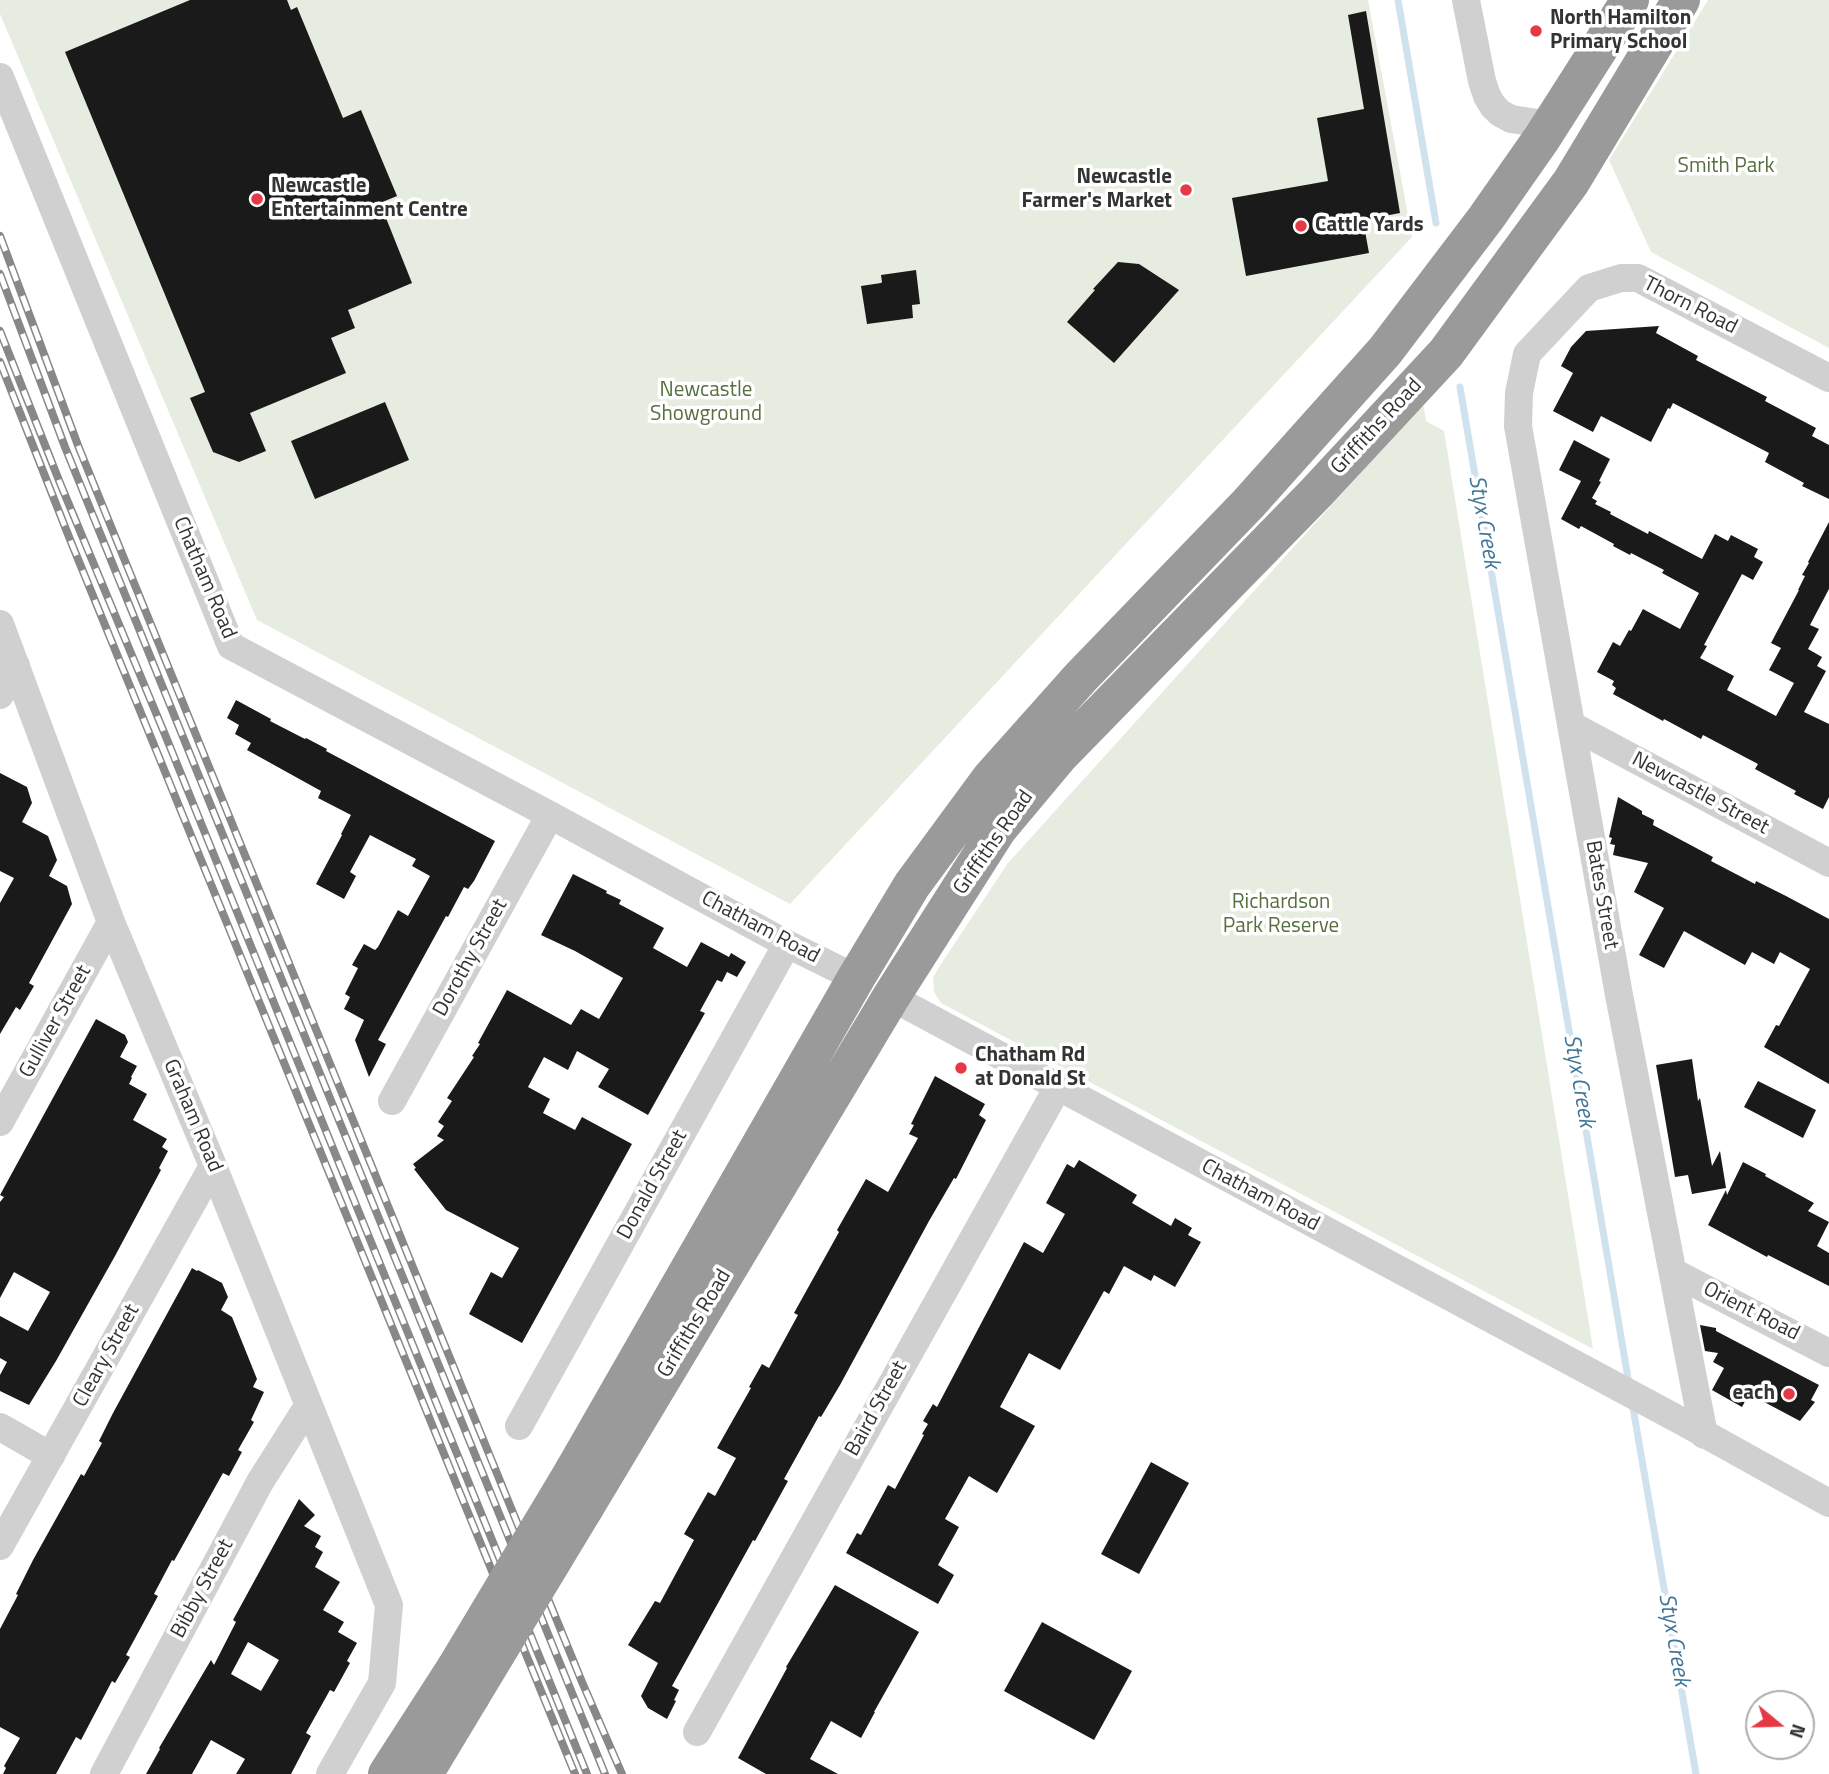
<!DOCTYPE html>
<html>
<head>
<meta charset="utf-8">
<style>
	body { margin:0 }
	#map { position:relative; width:1829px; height:1774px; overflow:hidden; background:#fff; font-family:"Titillium Web",sans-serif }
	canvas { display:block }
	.north { position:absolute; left:1745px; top:1690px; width:70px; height:70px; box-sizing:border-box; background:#fff; border:2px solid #adadad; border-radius:50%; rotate:109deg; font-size:19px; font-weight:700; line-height:28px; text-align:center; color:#333 }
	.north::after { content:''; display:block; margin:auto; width:24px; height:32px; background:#e63946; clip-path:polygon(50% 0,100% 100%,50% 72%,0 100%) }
</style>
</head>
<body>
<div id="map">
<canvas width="1829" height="1774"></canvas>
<div class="north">N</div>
</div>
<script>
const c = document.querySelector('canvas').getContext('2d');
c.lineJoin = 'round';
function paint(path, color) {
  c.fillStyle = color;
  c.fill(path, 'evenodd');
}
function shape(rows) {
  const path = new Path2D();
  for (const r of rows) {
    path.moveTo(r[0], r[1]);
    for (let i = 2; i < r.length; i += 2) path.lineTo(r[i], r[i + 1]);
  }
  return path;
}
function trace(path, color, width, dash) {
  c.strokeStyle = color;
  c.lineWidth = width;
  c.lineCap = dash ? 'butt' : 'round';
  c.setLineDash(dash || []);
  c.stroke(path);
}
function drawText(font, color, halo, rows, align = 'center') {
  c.font = font + ' "Titillium Web",sans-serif';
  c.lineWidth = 7;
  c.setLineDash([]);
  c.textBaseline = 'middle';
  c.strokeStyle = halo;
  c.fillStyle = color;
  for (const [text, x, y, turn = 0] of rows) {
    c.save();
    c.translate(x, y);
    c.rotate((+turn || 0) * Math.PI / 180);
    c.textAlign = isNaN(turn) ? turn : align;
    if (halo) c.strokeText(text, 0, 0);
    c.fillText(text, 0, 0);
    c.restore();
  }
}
paint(shape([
	[0,0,1368,0,1412,237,790,904,257,620,0,14],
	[1708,0,1829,0,1829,348,1651,252,1609,160],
	[1423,404,1426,421,1444,431,1593,1349,941,1003,934,992,933,978,939,967,1008,863]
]), '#e6ecdf');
trace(shape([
	[1398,0,1436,223],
	[1460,387,1629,1384],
	[1632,1402,1696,1774]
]), '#cfe2ee', 7);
paint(shape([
	[190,0,287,0,291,10,297,7,343,118,361,110,397,196,380,203,412,283,348,310,355,328,331,338,346,373,250,413,266,451,239,462,213,452,190,398,205,392,65,52],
	[1366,11,1400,213,1363,220,1369,253,1246,276,1232,198,1328,181,1317,118,1364,109,1348,15],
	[1118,262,1139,264,1179,290,1114,363,1067,322,1095,290,1093,289],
	[916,270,920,304,912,305,913,318,867,324,861,286,881,283,882,282,881,275],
	[1659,326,1656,333,1698,356,1696,360,1767,397,1765,401,1816,428,1812,436,1829,445,1829,499,1802,486,1804,483,1765,462,1769,453,1673,403,1670,409,1668,408,1651,442,1601,416,1593,432,1553,411,1573,373,1561,366,1571,347,1586,331],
	[385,402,409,460,315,499,291,441],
	[1574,440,1610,459,1599,481,1601,482,1592,498,1597,501,1595,504,1611,512,1610,514,1648,534,1649,531,1702,559,1715,534,1728,541,1731,535,1758,549,1754,557,1763,562,1753,580,1742,574,1704,645,1707,646,1700,658,1734,676,1727,690,1776,716,1794,683,1769,670,1781,648,1771,643,1799,590,1798,590,1805,576,1802,575,1809,563,1808,562,1829,522,1829,589,1810,625,1819,629,1808,649,1822,657,1817,666,1826,671,1804,712,1829,724,1829,797,1823,809,1794,794,1796,791,1755,769,1758,764,1703,735,1701,739,1664,719,1663,721,1613,694,1616,688,1612,685,1614,681,1597,672,1613,642,1620,646,1629,630,1631,631,1643,609,1680,629,1699,593,1662,573,1664,570,1631,553,1630,555,1613,546,1614,544,1581,526,1579,529,1561,519,1581,481,1559,470],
	[236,700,271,719,270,721,305,739,306,738,327,749,326,751,495,841,474,881,468,889,464,887,448,917,446,916,378,1040,386,1044,369,1077,355,1040,364,1020,344,1009,350,997,345,994,358,968,352,965,364,944,375,950,378,947,398,910,408,916,430,876,412,866,416,859,370,835,350,872,356,876,344,899,316,884,342,835,341,834,351,815,318,798,321,791,247,750,251,743,235,734,239,725,227,718],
	[0,773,27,787,32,803,22,822,48,836,57,860,49,876,67,886,72,904,29,983,34,986,20,1010,16,1007,0,1034,0,903,14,878,0,871],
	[1618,797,1642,811,1642,814,1654,820,1653,825,1713,857,1711,861,1755,884,1756,881,1786,896,1829,919,1829,1084,1764,1047,1776,1025,1779,1026,1810,969,1780,952,1774,964,1752,952,1745,965,1684,931,1664,968,1639,955,1664,908,1634,892,1648,863,1613,855,1615,845,1610,844,1612,838,1609,837],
	[573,874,607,891,606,893,621,900,619,904,664,928,653,948,687,967,701,942,729,957,731,953,746,962,737,977,727,972,722,982,717,980,700,1011,705,1013,648,1115,598,1087,609,1069,577,1051,568,1070,544,1057,528,1087,550,1099,543,1113,575,1130,582,1117,632,1144,522,1343,469,1314,491,1272,502,1278,519,1248,446,1210,414,1169,416,1168,413,1164,444,1140,437,1136,444,1126,438,1122,452,1101,447,1098,474,1057,472,1056,480,1044,478,1043,507,990,571,1025,581,1009,599,1019,623,978,575,951,541,935],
	[96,1019,125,1035,128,1042,120,1057,137,1066,131,1077,132,1078,129,1084,147,1094,133,1120,167,1139,162,1147,168,1151,159,1168,161,1170,115,1256,56,1361,29,1405,0,1391,0,1375,7,1362,0,1358,0,1316,28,1331,50,1292,14,1272,0,1298,0,1202,4,1197,0,1195],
	[1692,1059,1698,1101,1700,1098,1712,1166,1720,1151,1726,1188,1692,1194,1688,1175,1675,1177,1656,1065],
	[935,1076,985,1104,979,1115,986,1120,956,1179,954,1178,929,1221,840,1385,821,1417,819,1416,784,1479,788,1481,755,1541,753,1540,672,1686,679,1690,674,1700,676,1701,667,1719,648,1708,641,1696,658,1663,628,1645,655,1601,660,1603,694,1540,684,1534,708,1492,715,1496,736,1458,717,1448,751,1388,749,1387,762,1364,769,1368,798,1315,794,1313,839,1232,837,1230,866,1179,888,1192,918,1138,909,1134,914,1125,911,1124],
	[1758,1081,1816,1110,1803,1138,1744,1107],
	[1079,1160,1137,1195,1132,1203,1171,1226,1175,1218,1192,1228,1188,1235,1201,1242,1175,1287,1154,1275,1151,1281,1124,1266,1109,1294,1104,1291,1060,1370,1029,1353,1000,1407,1035,1426,997,1493,969,1476,945,1519,959,1527,938,1565,954,1575,938,1604,846,1553,857,1533,861,1535,888,1485,895,1489,924,1435,922,1434,928,1424,923,1421,933,1404,937,1407,1024,1242,1043,1253,1065,1214,1046,1203,1067,1164,1074,1168],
	[1743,1162,1766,1174,1765,1176,1814,1203,1808,1211,1829,1222,1817,1246,1829,1253,1829,1286,1768,1255,1767,1257,1708,1225,1726,1190,1727,1195],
	[192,1268,197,1271,198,1270,222,1283,228,1297,221,1310,232,1317,257,1379,253,1387,264,1392,251,1420,254,1422,238,1450,242,1452,229,1476,223,1473,174,1561,172,1560,154,1594,158,1596,126,1655,130,1657,115,1683,112,1681,81,1740,76,1737,56,1774,3,1774,6,1768,4,1766,20,1738,0,1727,0,1629,18,1595,16,1594,33,1560,81,1474,84,1476,102,1443,99,1441,113,1413],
	[1700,1325,1716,1328,1716,1331,1819,1385,1811,1400,1815,1402,1800,1421,1749,1394,1742,1407,1712,1390,1724,1368,1713,1362,1718,1353,1705,1351],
	[1151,1462,1189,1483,1139,1574,1101,1554],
	[299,1499,315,1515,304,1526,321,1536,315,1547,323,1552,315,1567,340,1582,323,1610,344,1622,338,1632,357,1643,347,1661,350,1663,334,1692,330,1690,306,1733,311,1736,291,1774,236,1774,245,1759,211,1740,192,1774,146,1774,160,1749,159,1748,211,1660,214,1665,236,1622,233,1620],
	[248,1642,279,1660,261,1691,231,1674],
	[835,1585,919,1632,874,1712,875,1712,861,1738,831,1721,810,1759,838,1774,766,1774,738,1758,787,1668,786,1667],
	[1042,1622,1132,1671,1094,1740,1004,1691]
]), '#1a1a1a');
trace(shape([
	[1466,0,1482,81,1487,96,1493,106,1500,113,1511,119,1551,125],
	[0,77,231,646,550,815,787,944,856,978],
	[0,624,111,922,213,1166,389,1605,382,1683,330,1774],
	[0,695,16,665],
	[1571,725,1829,863],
	[891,997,1685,1423,1829,1503],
	[392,1101,550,815],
	[0,1122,111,922],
	[1673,1272,1829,1353],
	[519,1426,787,944],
	[0,1427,51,1456],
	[1704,1435,1619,995,1518,426,1519,393,1527,354,1589,288,1621,278,1638,278,1829,378],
	[0,1546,213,1166],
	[697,1732,1058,1087],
	[104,1774,260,1482,308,1406]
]), '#d0d0d0', 28);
trace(shape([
	[574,1470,856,978,912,885,990,779,1081,677,1248,504,1385,351,1486,218,1542,138,1630,0],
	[584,1509,891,997,998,829,1059,756,1316,493,1446,353,1571,182,1681,0],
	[387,1774,456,1667],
	[424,1774,471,1696]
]), '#9a9a9a', 38);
const rail = shape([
	[0,236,79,448,582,1682,622,1774],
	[0,274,65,447,605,1774],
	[0,331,60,483,166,737,587,1774],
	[0,362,71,542,575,1774]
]);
trace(rail, '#888', 8);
trace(rail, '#fff', 5, [16]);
trace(shape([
	[456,1667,574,1470],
	[471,1696,584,1509]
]), '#9a9a9a', 38);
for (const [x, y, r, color] of [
	[1536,31,7,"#e63946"],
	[1186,190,7,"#e63946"],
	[257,199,7,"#e63946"],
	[1301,226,7,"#e63946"],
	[961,1068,7,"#e63946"],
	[1789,1394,7,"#e63946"]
]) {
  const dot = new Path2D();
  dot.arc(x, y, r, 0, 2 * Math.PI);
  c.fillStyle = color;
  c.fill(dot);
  trace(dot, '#fff', 2.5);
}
drawText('bold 21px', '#333', '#fff', [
	["North Hamilton",1550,19],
	["Primary School",1550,43],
	["Newcastle",1172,178,"right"],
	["Farmer's Market",1172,202,"right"],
	["Newcastle",271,187],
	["Entertainment Centre",271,211],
	["Cattle Yards",1315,226],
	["Chatham Rd",975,1056],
	["at Donald St",975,1080],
	["each",1775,1394,"right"]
], 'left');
drawText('21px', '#56703f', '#fff', [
	["Smith Park",1726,167],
	["Newcastle",706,391],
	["Showground",706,415],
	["Richardson",1281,903],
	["Park Reserve",1281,927]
]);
drawText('21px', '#333', '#fff', [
	["Thorn Road",1690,306,27],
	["Griffiths Road",1377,427,-47],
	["Chatham Road",204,578,67],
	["Newcastle Street",1700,794,28],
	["Griffiths Road",994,843,-55],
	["Bates Street",1601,895,80],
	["Chatham Road",760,928,28],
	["Dorothy Street",471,958,-61],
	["Gulliver Street",56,1022,-61],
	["Graham Road",192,1116,67],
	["Donald Street",653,1185,-61],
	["Chatham Road",1260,1196,28],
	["Orient Road",1751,1312,27],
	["Griffiths Road",695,1324,-59],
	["Cleary Street",107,1356,-61],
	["Baird Street",877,1409,-61],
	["Bibby Street",203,1589,-62]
]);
drawText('italic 23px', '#3f7597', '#fff', [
	["Styx Creek",1483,522,80],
	["Styx Creek",1578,1081,80],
	["Styx Creek",1673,1640,80]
]);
</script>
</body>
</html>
